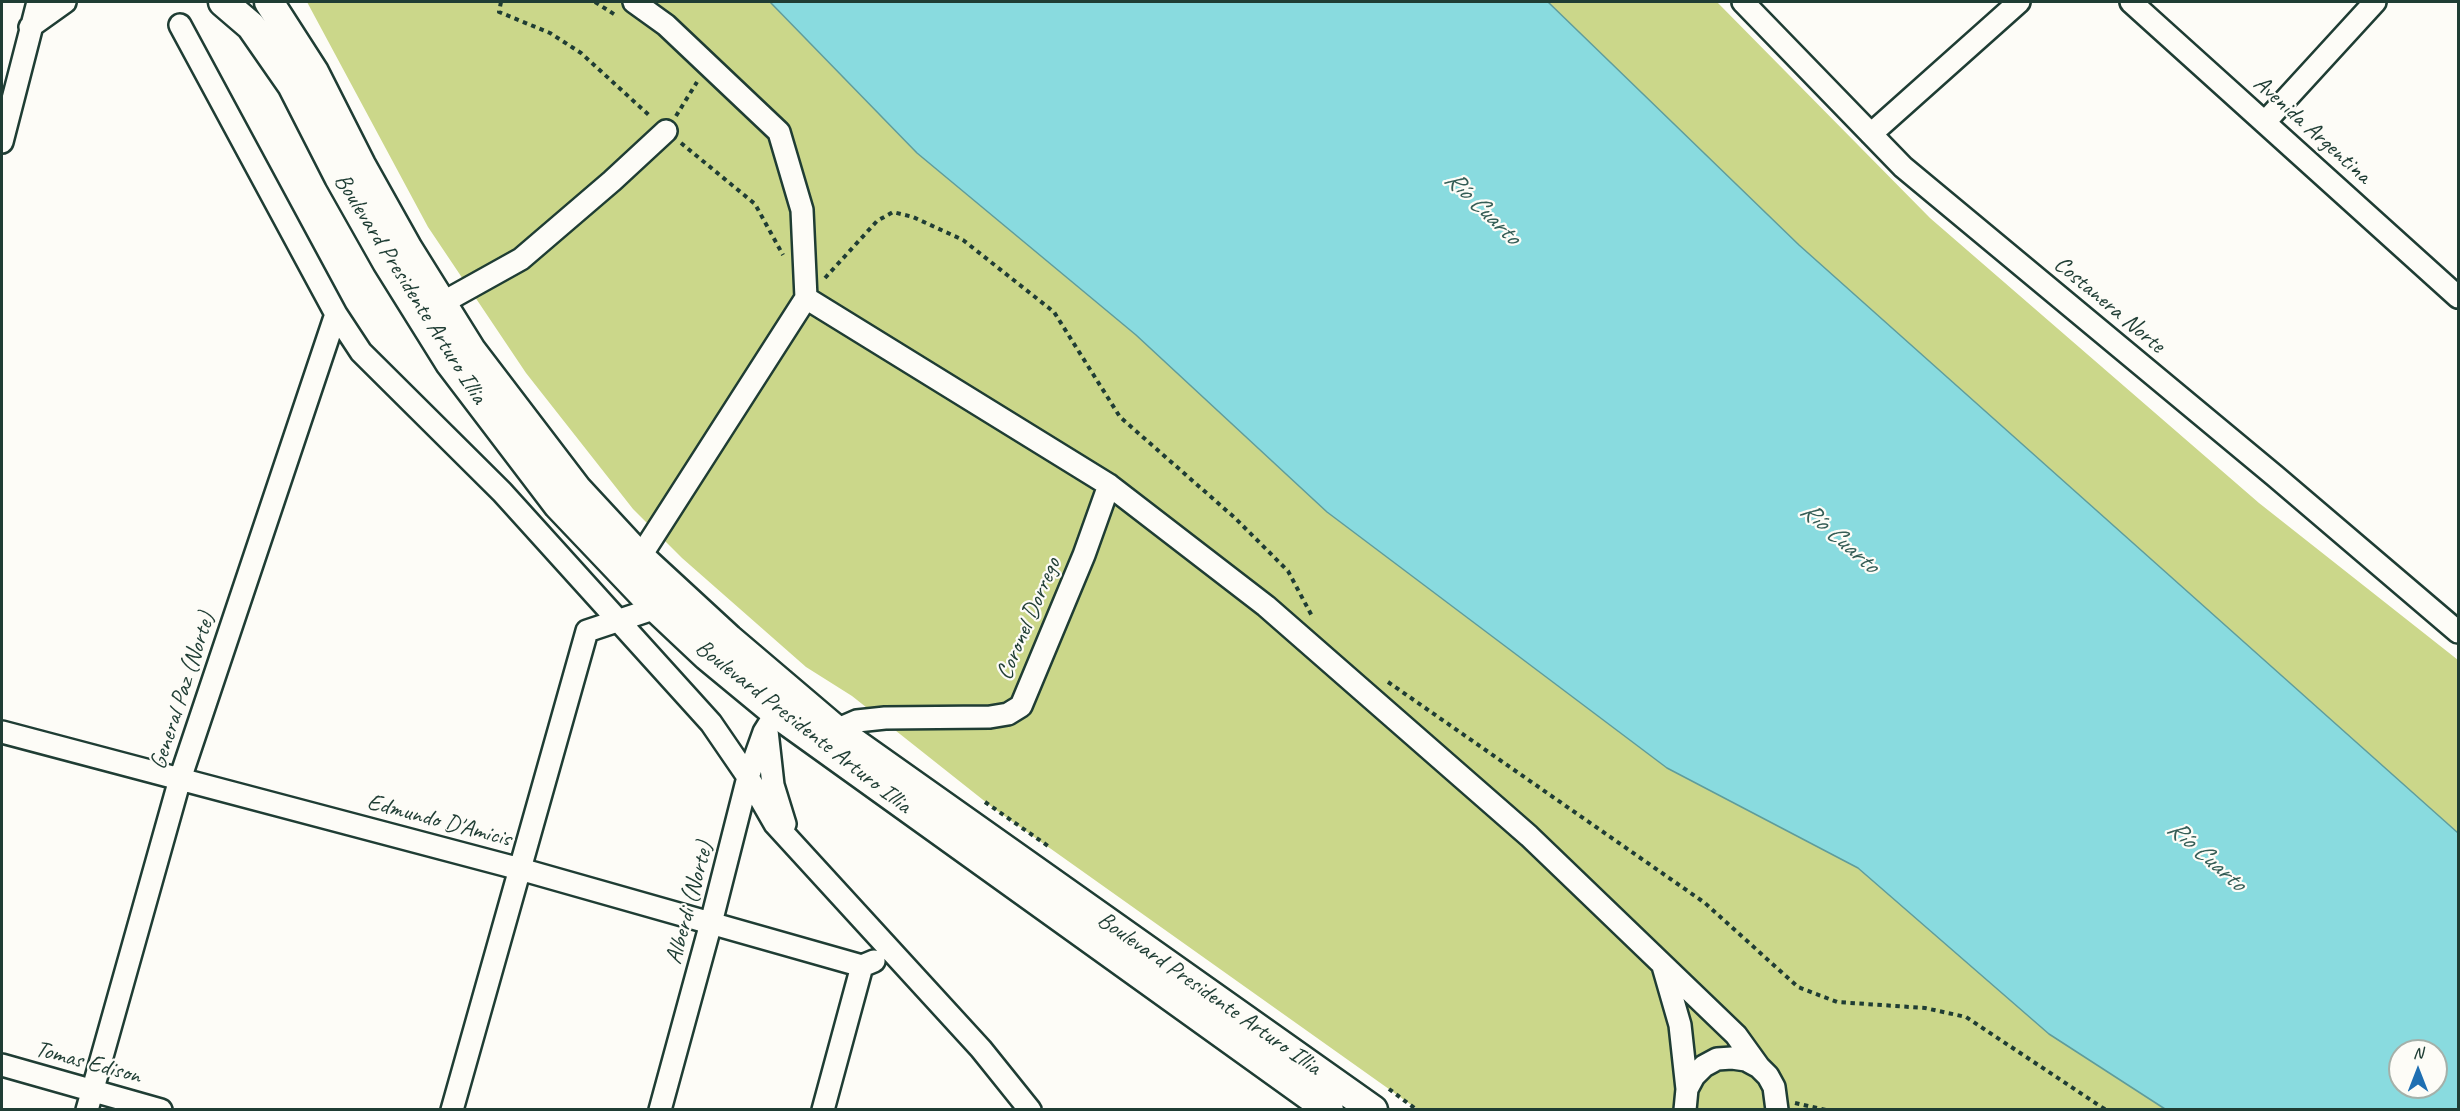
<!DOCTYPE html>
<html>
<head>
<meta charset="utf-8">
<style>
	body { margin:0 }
	#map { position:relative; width:2460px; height:1111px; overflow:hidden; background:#fdfcf7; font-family:Caveat,sans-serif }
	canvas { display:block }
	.frame { position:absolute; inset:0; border:3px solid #1f3d34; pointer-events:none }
	.north { position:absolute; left:2388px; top:1039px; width:60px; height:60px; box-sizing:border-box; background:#fdfcf7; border:2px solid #a4b0a9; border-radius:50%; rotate:0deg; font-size:16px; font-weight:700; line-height:24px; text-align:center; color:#1f3d34 }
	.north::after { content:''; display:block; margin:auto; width:21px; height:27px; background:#1f6fb2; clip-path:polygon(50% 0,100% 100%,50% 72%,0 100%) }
</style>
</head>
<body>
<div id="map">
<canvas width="2460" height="1111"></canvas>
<div class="frame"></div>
<div class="north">N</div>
</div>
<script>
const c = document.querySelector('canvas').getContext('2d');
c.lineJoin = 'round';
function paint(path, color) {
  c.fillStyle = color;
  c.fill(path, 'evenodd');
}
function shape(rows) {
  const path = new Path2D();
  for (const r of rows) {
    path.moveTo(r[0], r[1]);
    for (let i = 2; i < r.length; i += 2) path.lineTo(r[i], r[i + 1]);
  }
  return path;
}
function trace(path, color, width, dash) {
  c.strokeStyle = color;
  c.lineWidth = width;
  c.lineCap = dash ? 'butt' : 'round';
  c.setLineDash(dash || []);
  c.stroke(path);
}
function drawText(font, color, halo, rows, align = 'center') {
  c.font = font + ' Caveat,sans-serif';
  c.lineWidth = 4.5;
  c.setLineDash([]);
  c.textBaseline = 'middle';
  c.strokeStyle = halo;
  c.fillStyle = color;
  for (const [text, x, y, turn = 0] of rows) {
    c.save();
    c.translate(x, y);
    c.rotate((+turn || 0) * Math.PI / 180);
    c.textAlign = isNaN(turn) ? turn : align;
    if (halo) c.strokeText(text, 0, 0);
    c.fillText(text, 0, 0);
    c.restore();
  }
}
paint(shape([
	[307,2,770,2,917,153,1136,335,1327,512,1667,768,1858,868,2049,1034,2165,1109,1417,1109,992,807,852,696,806,667,682,558,633,509,526,373,428,227],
	[1548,2,1717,2,1930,218,2259,503,2458,660,2458,833,1799,245]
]), '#cbd78a');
const water = shape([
	[770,2,1548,2,1799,245,2458,833,2458,1109,2165,1109,2049,1034,1858,868,1667,768,1327,512,1136,335,917,153,770,2],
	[2400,1051,2436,1051,2436,1087,2400,1087,2400,1051]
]);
paint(water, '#89dbdf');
trace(water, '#5f9c9b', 1.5);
const street = shape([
	[634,2,666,25,779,132,802,210,806,298,640,557],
	[1743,2,1903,167,2275,476,2458,632],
	[2131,2,2458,297],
	[180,25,336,314,361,352,502,492,711,723,748,777,775,824,981,1049,1030,1110],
	[30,27,65,2],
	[2265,122,2375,2],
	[1871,134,2019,2],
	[2,142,38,2],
	[806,298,1109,485,1266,606,1529,836,1736,1035,1759,1067],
	[442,303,521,259,612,181,666,131],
	[767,731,773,785,785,824],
	[2,732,520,869,862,966],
	[827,734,857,721,885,718,990,717,1008,714,1021,706,1084,555,1109,485],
	[1663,966,1680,1025,1687,1089],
	[2,1065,161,1110],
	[87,1110,180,779,336,314],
	[452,1110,587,631,656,608,664,600],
	[660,1110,711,923,748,777,764,732,776,713],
	[823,1110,862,966,874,961],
	[1685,1110,1687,1089,1694,1076,1704,1066,1717,1059,1732,1058,1746,1060,1759,1067,1768,1076,1774,1087,1777,1110]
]);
const secondary = shape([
	[223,2,251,26,292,85,339,177,387,262,450,363,558,505,656,608,707,656,776,713,1329,1110],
	[269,2,314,72,361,165,408,249,471,350,577,489,640,557,729,639,836,730,1373,1110]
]);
trace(street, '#1f3d34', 26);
trace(secondary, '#1f3d34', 33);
trace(shape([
	[501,2,499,12,550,33,581,53,651,117],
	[595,2,617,16],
	[676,116,697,82],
	[681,143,755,204,783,255],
	[825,278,877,221,893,212,913,217,963,240,1054,312,1120,417,1235,518,1288,571,1313,618],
	[1388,682,1705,903,1798,987,1837,1002,1925,1008,1966,1017,2106,1110],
	[985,802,1048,846],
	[1389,1089,1417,1110],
	[1795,1103,1826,1110]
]), '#1f3d34', 4, [4.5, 4.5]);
trace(street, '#fdfcf7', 21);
trace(secondary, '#fdfcf7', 28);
drawText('24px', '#1f3d34', '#fdfcf7', [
	["Avenida Argentina",2312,130,42],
	["Boulevard Presidente Arturo Illia",410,289,58],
	["Costanera Norte",2109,305,40],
	["Coronel Dorrego",1029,619,-67],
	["General Paz (Norte)",183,691,-72],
	["Boulevard Presidente Arturo Illia",803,727,38],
	["Edmundo D'Amicis",439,821,15],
	["Alberdi (Norte)",690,903,-75],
	["Boulevard Presidente Arturo Illia",1209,994,35],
	["Tomas Edison",88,1063,15]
]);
drawText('italic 26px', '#345d56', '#fdfcf7', [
	["Río Cuarto",1482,208,44],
	["Río Cuarto",1839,538,41],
	["Río Cuarto",2206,856,41]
]);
</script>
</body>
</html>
